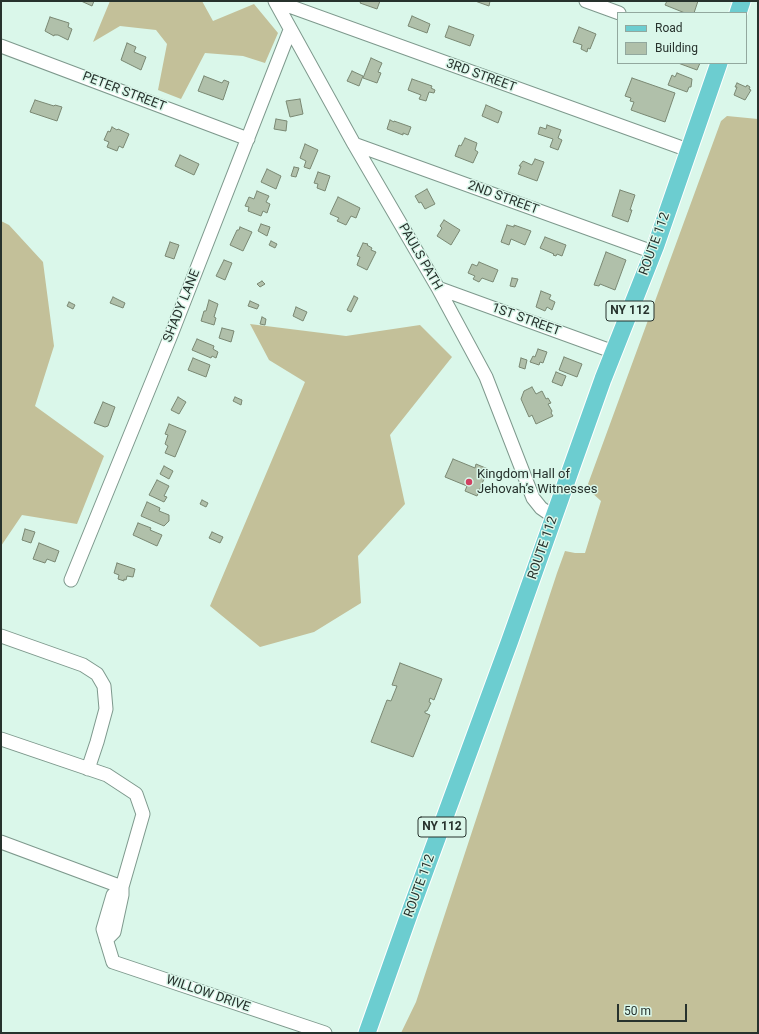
<!DOCTYPE html>
<html>
<head>
<meta charset="utf-8">
<style>
	body { margin:0 }
	#map { position:relative; width:759px; height:1034px; overflow:hidden; background:#daf7ea; font-family:Roboto,sans-serif }
	canvas { display:block }
	.frame { position:absolute; inset:0; border:2px solid #27322d; pointer-events:none }
	.legend { position:absolute; left:617px; top:12px; width:130px; height:52px; box-sizing:border-box; background:#daf7ea; border:1px solid #92a89e; margin:0; padding:5px 7px; list-style:none; font-size:12px; color:#27322d }
	.legend li { display:flex; align-items:center; gap:8px; height:20px }
	.legend b { width:20px; border:1px solid #92a89e }
	.scale { position:absolute; left:617px; top:1004px; width:70px; height:18px; box-sizing:border-box; border:2px solid #27322d; border-top:0; padding-left:5px; font-size:12px; line-height:14px; white-space:nowrap; color:#27322d; -webkit-text-stroke:3px #daf7ea; paint-order:stroke }
</style>
</head>
<body>
<div id="map">
<canvas width="759" height="1034"></canvas>
<div class="frame"></div>
<ul class="legend">
<li><b style="height:5px;background:#6ccdd0"></b>Road</li>
<li><b style="height:11px;background:#b0c0aa"></b>Building</li>
</ul>
<div class="scale">50 m</div>
</div>
<script>
const c = document.querySelector('canvas').getContext('2d');
c.lineJoin = 'round';
function paint(path, color) {
  c.fillStyle = color;
  c.fill(path, 'evenodd');
}
function shape(rows) {
  const path = new Path2D();
  for (const r of rows) {
    path.moveTo(r[0], r[1]);
    for (let i = 2; i < r.length; i += 2) path.lineTo(r[i], r[i + 1]);
  }
  return path;
}
function trace(path, color, width, dash) {
  c.strokeStyle = color;
  c.lineWidth = width;
  c.lineCap = dash ? 'butt' : 'round';
  c.setLineDash(dash || []);
  c.stroke(path);
}
function drawText(font, color, halo, rows, align = 'center') {
  c.font = font + ' Roboto,sans-serif';
  c.lineWidth = 3;
  c.setLineDash([]);
  c.textBaseline = 'middle';
  c.strokeStyle = halo;
  c.fillStyle = color;
  for (const [text, x, y, turn = 0] of rows) {
    c.save();
    c.translate(x, y);
    c.rotate((+turn || 0) * Math.PI / 180);
    c.textAlign = isNaN(turn) ? turn : align;
    if (halo) c.strokeText(text, 0, 0);
    c.fillText(text, 0, 0);
    c.restore();
  }
}
paint(shape([
	[110,1,202,1,213,21,254,4,278,33,265,63,243,56,205,53,181,99,158,90,167,44,156,30,120,26,93,42],
	[727,116,758,119,758,1033,401,1033,416,1002,557,573,565,551,575,553,585,553,601,501,590,491,588,484,721,121],
	[1,221,9,225,43,262,54,346,35,406,104,456,77,524,22,515,1,546],
	[250,324,346,336,420,325,452,357,390,435,405,504,358,556,361,603,314,632,260,647,210,606,305,382,269,360]
]), '#c3c099');
const building = shape([
	[81,1,94,1,92,6,81,1],
	[361,1,380,1,377,9,360,3,361,1],
	[475,1,490,1,489,6,475,1],
	[667,1,698,1,694,13,685,13,665,5,667,1],
	[412,16,430,24,427,33,408,26,412,16],
	[50,17,69,23,68,27,72,29,68,40,58,35,54,35,54,36,45,31,50,17],
	[449,26,474,35,470,46,445,37,449,26],
	[579,27,596,34,590,49,588,48,587,52,581,49,582,45,573,42,579,27],
	[127,43,136,47,134,52,146,57,141,70,121,60,127,43],
	[371,58,382,63,378,72,381,73,377,83,363,78,371,58],
	[678,63,700,63,697,70,678,63],
	[352,71,363,76,359,86,347,81,352,71],
	[677,73,692,79,691,87,689,87,687,92,668,85,672,75,675,77,677,73],
	[204,76,222,83,224,80,229,82,223,100,198,91,204,76],
	[632,78,675,93,665,122,631,110,634,102,630,101,631,98,625,96,632,78],
	[412,79,432,86,431,88,435,90,434,93,429,92,426,101,419,99,421,95,408,90,412,79],
	[737,83,746,87,747,85,750,87,749,89,751,90,745,100,734,95,737,87,735,87,737,83],
	[300,99,303,114,290,117,286,101,300,99],
	[35,100,54,106,55,105,62,107,57,121,30,112,35,100],
	[486,105,502,112,498,123,482,116,486,105],
	[276,119,287,121,286,131,274,129,276,119],
	[390,120,394,122,394,121,411,127,408,135,403,133,403,135,387,129,390,120],
	[547,125,561,130,558,138,562,140,558,150,550,147,553,139,538,134,540,127,546,129,547,125],
	[112,127,117,130,118,129,129,134,123,148,119,146,117,151,107,147,109,142,104,140,108,131,110,132,112,127],
	[465,138,477,143,475,150,478,152,473,163,455,156,459,145,461,146,465,138],
	[305,144,318,150,310,169,304,167,306,161,300,158,305,144],
	[180,155,199,164,194,175,175,166,180,155],
	[535,159,544,162,537,181,518,174,521,166,519,166,523,161,532,165,535,159],
	[294,167,299,168,296,177,291,176,294,167],
	[267,169,281,176,276,189,261,182,267,169],
	[318,172,330,176,325,191,317,188,318,184,314,183,318,172],
	[427,189,435,204,425,209,421,202,419,203,415,196,427,189],
	[620,190,635,195,630,210,632,210,628,222,612,216,620,190],
	[257,191,269,196,266,202,270,204,267,213,263,211,261,216,248,211,249,207,245,206,249,197,254,199,257,191],
	[338,197,360,208,356,218,351,216,346,225,337,221,339,218,330,214,338,197],
	[444,220,460,230,451,245,437,236,442,228,440,226,444,220],
	[261,224,270,227,267,236,258,231,261,224],
	[507,225,514,227,514,225,531,231,525,245,511,239,509,245,501,242,507,225],
	[240,227,252,232,243,251,230,245,237,230,239,230,240,227],
	[545,237,566,245,562,256,557,254,556,256,553,255,554,254,540,248,545,237],
	[271,241,277,244,275,248,269,245,271,241],
	[170,242,179,245,174,259,165,256,170,242],
	[363,243,368,244,367,245,372,248,371,250,376,252,367,270,357,265,360,257,357,256,363,243],
	[606,252,626,260,615,290,600,284,599,286,594,285,606,252],
	[224,260,232,263,225,280,216,276,224,260],
	[479,262,498,270,493,282,482,278,479,282,473,279,475,276,468,273,472,264,477,266,479,262],
	[512,278,518,279,515,287,510,286,512,278],
	[262,281,265,284,260,287,257,284,262,281],
	[541,291,551,295,549,299,555,302,552,310,547,307,545,311,536,307,541,291],
	[354,296,358,298,351,312,347,310,354,296],
	[113,297,125,303,123,308,110,303,113,297],
	[209,300,218,304,214,317,216,318,214,325,201,321,204,311,206,311,209,300],
	[250,301,259,305,257,309,248,306,250,301],
	[69,302,75,305,73,309,67,306,69,302],
	[296,307,307,312,303,321,293,316,296,307],
	[262,317,266,319,265,325,260,324,262,317],
	[222,328,234,331,231,342,219,338,222,328],
	[197,339,214,346,213,349,218,352,216,358,212,356,211,358,192,350,197,339],
	[538,349,547,352,543,363,540,362,539,365,530,362,533,356,535,357,538,349],
	[564,357,582,364,577,377,559,370,564,357],
	[193,358,210,365,206,377,188,370,193,358],
	[521,358,527,360,525,369,519,367,521,358],
	[556,372,566,376,562,386,552,382,556,372],
	[532,387,536,394,542,391,546,399,548,398,551,403,548,404,552,411,551,413,553,416,536,424,532,415,529,417,521,399,524,391,532,387],
	[178,397,186,402,179,414,171,410,178,397],
	[235,397,242,400,241,405,233,401,235,397],
	[103,402,115,407,108,426,105,427,94,423,103,402],
	[169,424,186,431,175,457,165,453,168,446,165,444,168,435,165,434,169,424],
	[453,459,475,468,476,464,488,469,477,496,465,491,467,486,445,477,453,459],
	[164,466,173,471,169,479,160,474,164,466],
	[157,480,169,486,164,496,167,497,164,502,149,495,157,480],
	[202,500,208,503,206,507,200,504,202,500],
	[147,502,160,508,159,511,169,515,169,521,164,526,141,516,147,502],
	[138,523,151,528,150,530,162,535,157,546,133,535,138,523],
	[25,529,35,532,31,543,22,540,25,529],
	[212,532,223,537,220,543,209,538,212,532],
	[39,543,59,551,55,562,47,559,45,563,33,559,39,543],
	[117,563,135,569,133,577,127,576,126,580,124,579,124,581,118,579,119,575,114,573,117,563],
	[400,663,442,679,434,700,430,698,429,702,431,703,427,711,425,711,425,713,430,715,413,757,371,742,387,700,391,701,397,686,392,685,400,663]
]);
paint(building, '#b0c0aa');
trace(building, '#7a8873', 1);
const minor = shape([
	[275,1,354,144,438,288,486,377,533,498,541,508,554,517],
	[275,1,688,150],
	[586,1,619,13],
	[1,46,248,139],
	[354,144,653,252],
	[438,288,614,352],
	[71,580,171,335,290,30],
	[1,636,83,665,97,674,104,686,106,709,97,742,88,769],
	[1,739,107,775,136,794,143,814,122,887,122,895,114,932,106,940],
	[1,842,122,887],
	[122,887,113,895,103,929,113,962,325,1033]
]);
const major = shape([
	[738,13,742,1],
	[367,1033,411,909,509,643,603,379,656,245,719,63]
]);
trace(minor, '#7e998d', 15);
trace(major, '#fff', 19);
trace(minor, '#fff', 13);
trace(major, '#6ccdd0', 17);
for (const [x, y, r, color] of [
	[469,482,4,"#d04061"]
]) {
  const dot = new Path2D();
  dot.arc(x, y, r, 0, 2 * Math.PI);
  c.fillStyle = color;
  c.fill(dot);
  trace(dot, '#daf7ea', 1.5);
}
for (const [x, y, w] of [
	[630,311,48],
	[442,827,48]
]) {
  const box = new Path2D();
  box.roundRect(x - w / 2, y - 10, w, 20, 3);
  c.fillStyle = '#daf7ea';
  c.fill(box);
  trace(box, '#27322d', 1);
}
drawText('bold 12px', '#27322d', null, [
	["NY 112",630,311],
	["NY 112",442,827]
]);
drawText('13px', '#27322d', '#daf7ea', [
	["3RD STREET",481,76,20],
	["PETER STREET",124,92,21],
	["2ND STREET",503,198,20],
	["ROUTE 112",655,244,-70],
	["PAULS PATH",420,257,60],
	["SHADY LANE",182,306,-68],
	["1ST STREET",526,320,20],
	["ROUTE 112",543,548,-71],
	["ROUTE 112",420,886,-70],
	["WILLOW DRIVE",208,994,19]
]);
drawText('13px', '#27322d', '#daf7ea', [
	["Kingdom Hall of",477,475],
	["Jehovah’s Witnesses",477,490]
], 'left');
</script>
</body>
</html>
